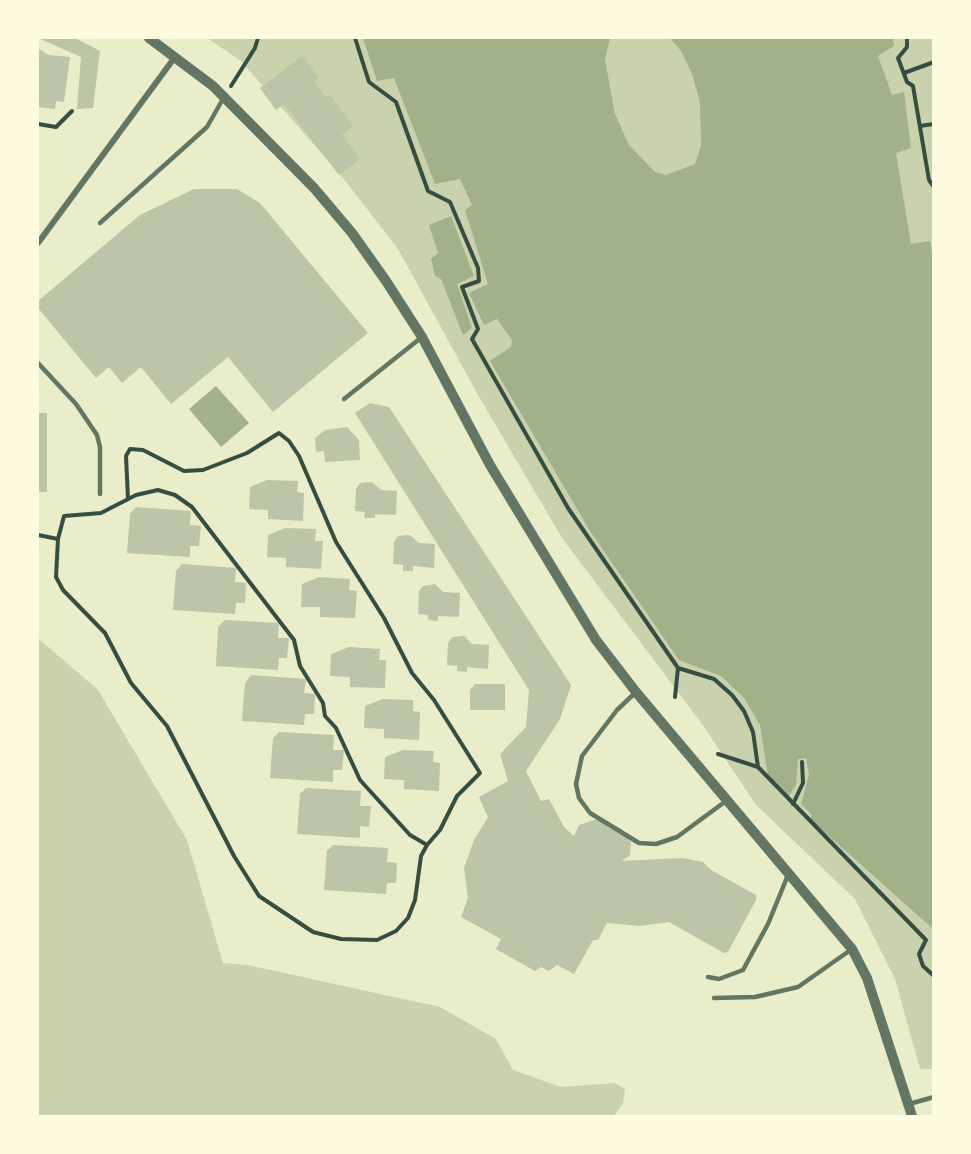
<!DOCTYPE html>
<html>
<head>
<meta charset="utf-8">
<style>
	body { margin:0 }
	#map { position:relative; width:971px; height:1154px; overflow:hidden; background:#e9edc9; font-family:"PT Sans Narrow",sans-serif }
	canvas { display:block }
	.frame { position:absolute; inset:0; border:39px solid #fefae0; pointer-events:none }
</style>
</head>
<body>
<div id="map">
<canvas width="971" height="1154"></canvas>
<div class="frame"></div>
</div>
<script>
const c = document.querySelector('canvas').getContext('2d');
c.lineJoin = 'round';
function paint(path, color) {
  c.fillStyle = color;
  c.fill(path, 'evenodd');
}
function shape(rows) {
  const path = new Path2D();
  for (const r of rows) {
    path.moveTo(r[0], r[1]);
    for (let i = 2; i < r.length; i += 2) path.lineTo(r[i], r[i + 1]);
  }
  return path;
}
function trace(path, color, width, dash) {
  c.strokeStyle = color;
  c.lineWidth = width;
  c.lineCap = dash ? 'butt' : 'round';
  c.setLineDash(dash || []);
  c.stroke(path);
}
paint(shape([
	[207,38,933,38,933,1069,920,1069,895,979,855,899,756,805,702,724,562,538,478,395,398,249,343,178,241,61],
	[38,638,98,690,187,840,223,963,248,965,440,1007,496,1039,513,1070,561,1087,615,1083,625,1089,623,1103,614,1116,38,1116]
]), '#cad2ad');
paint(shape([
	[363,38,610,38,605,60,615,114,629,145,655,172,666,175,695,164,701,146,700,102,692,74,681,51,670,38,893,38,894,46,878,56,892,95,904,92,911,148,896,153,911,244,930,241,934,264,933,929,810,819,812,815,801,804,809,775,806,758,798,759,796,785,788,797,768,776,760,725,744,698,721,676,679,660,590,531,490,361,511,347,512,340,497,319,484,325,469,293,488,284,465,210,472,205,460,179,435,184,394,78,377,81],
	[451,216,474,276,457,284,472,328,463,335,441,279,435,276,431,259,438,253,429,225],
	[216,386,249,423,221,447,189,409]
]), '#a3b18a');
paint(shape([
	[38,38,75,38,100,51,93,108,77,109,81,57],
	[38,48,48,55,70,57,64,102,56,101,55,109,38,107],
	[302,56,319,78,314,81,326,97,330,95,353,126,342,135,360,159,339,175,284,104,276,110,260,88],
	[194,189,237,189,260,203,368,333,273,412,228,357,171,404,141,367,122,383,109,367,96,378,38,308,38,301,140,215],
	[370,403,389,407,571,685,560,719,526,771,541,801,549,799,564,827,574,836,579,825,594,820,603,820,622,829,631,842,630,855,622,861,683,858,703,862,711,870,756,895,756,900,728,952,724,953,669,922,640,926,607,923,598,940,593,940,574,974,557,965,549,971,541,967,535,971,496,949,501,939,461,917,468,898,464,868,474,840,488,817,479,797,508,781,500,754,526,727,529,690,355,413],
	[38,413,47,413,47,492,38,492],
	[347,427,359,440,360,460,325,462,324,451,316,452,315,438,325,430],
	[267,480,298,481,297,492,304,493,303,521,268,519,268,510,249,509,250,487],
	[372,482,381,490,397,491,396,515,375,514,375,518,364,518,365,512,355,511,356,489,360,483],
	[136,507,191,511,190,525,201,526,199,546,190,546,190,557,127,553,130,514],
	[285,528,316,529,315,541,323,541,321,569,286,567,286,558,267,557,268,535],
	[410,535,419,543,435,544,434,568,413,566,413,571,403,571,403,565,393,564,394,542,398,536],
	[182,564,236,568,235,582,246,583,245,603,236,603,235,614,173,610,176,571],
	[319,577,350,579,349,590,357,591,355,618,320,617,320,607,301,607,302,584],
	[435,584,443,592,460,593,459,617,438,616,438,621,428,620,428,615,418,614,419,591,423,586],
	[225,620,279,623,278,638,289,638,287,658,279,658,278,670,216,666,218,627],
	[464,636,472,644,489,645,488,669,467,667,467,672,457,671,457,666,447,665,448,643,452,637],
	[349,647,380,649,379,660,386,660,385,688,350,687,350,677,330,676,331,654],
	[251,675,306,679,304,693,315,694,314,714,305,714,304,725,242,721,245,683],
	[475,684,505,684,505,710,470,710,470,690],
	[383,699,413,700,413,711,420,712,419,740,384,738,384,729,364,728,365,706],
	[279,732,334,735,333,750,344,750,342,770,333,770,333,782,270,778,273,738],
	[403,750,434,751,433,762,440,763,439,791,404,789,404,780,384,779,385,757],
	[306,788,361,791,360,806,371,806,369,827,360,826,360,838,297,834,300,794],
	[333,845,388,848,387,862,397,863,396,883,387,883,386,894,324,890,327,851]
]), '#bcc5a7');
trace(shape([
	[355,38,369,82,396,102,428,191,450,202,478,268,479,281,462,287,478,329,472,339,568,508,678,668,714,679,732,695,744,711,753,732,758,767,926,940,919,954,923,966,934,976],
	[907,38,907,47,898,58,907,82,913,86,929,180,934,187],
	[904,73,934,62],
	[231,86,255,48,258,38],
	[38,124,56,127,72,111],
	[920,126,934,124],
	[128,499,126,456,130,449,143,450,184,471,203,470,247,453,279,433,289,441,299,456,336,542,384,618,412,673,434,700,480,773,457,796,440,830,427,845,421,856,415,900,408,918,396,931,377,940,341,939,313,932,259,896,234,856,167,726,131,683,105,633,63,590,56,577,58,539,64,516,101,513,136,495,158,490,175,495,192,507,294,640,300,666,323,703,325,716,336,728,360,780,410,835,427,845],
	[38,535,58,539],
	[675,697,678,668],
	[718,754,758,767],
	[793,804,803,783,802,762]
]), '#344e41', 4);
trace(shape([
	[100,223,207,127,224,97],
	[38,363,76,404,97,435,100,447,100,494],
	[344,399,422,337],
	[636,692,617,710,582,756,576,784,579,798,590,813,639,843,656,844,677,837,726,801],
	[708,977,719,979,743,970,768,924,788,875],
	[714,998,755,997,798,987,852,949],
	[909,1104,934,1097]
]), '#617663', 4.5);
trace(shape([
	[38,243,175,57]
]), '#617663', 6);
trace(shape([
	[149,38,213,86,314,188,352,233,386,281,422,337,490,465,596,640,636,692,852,949,867,978,912,1116]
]), '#617663', 10);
</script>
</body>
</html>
